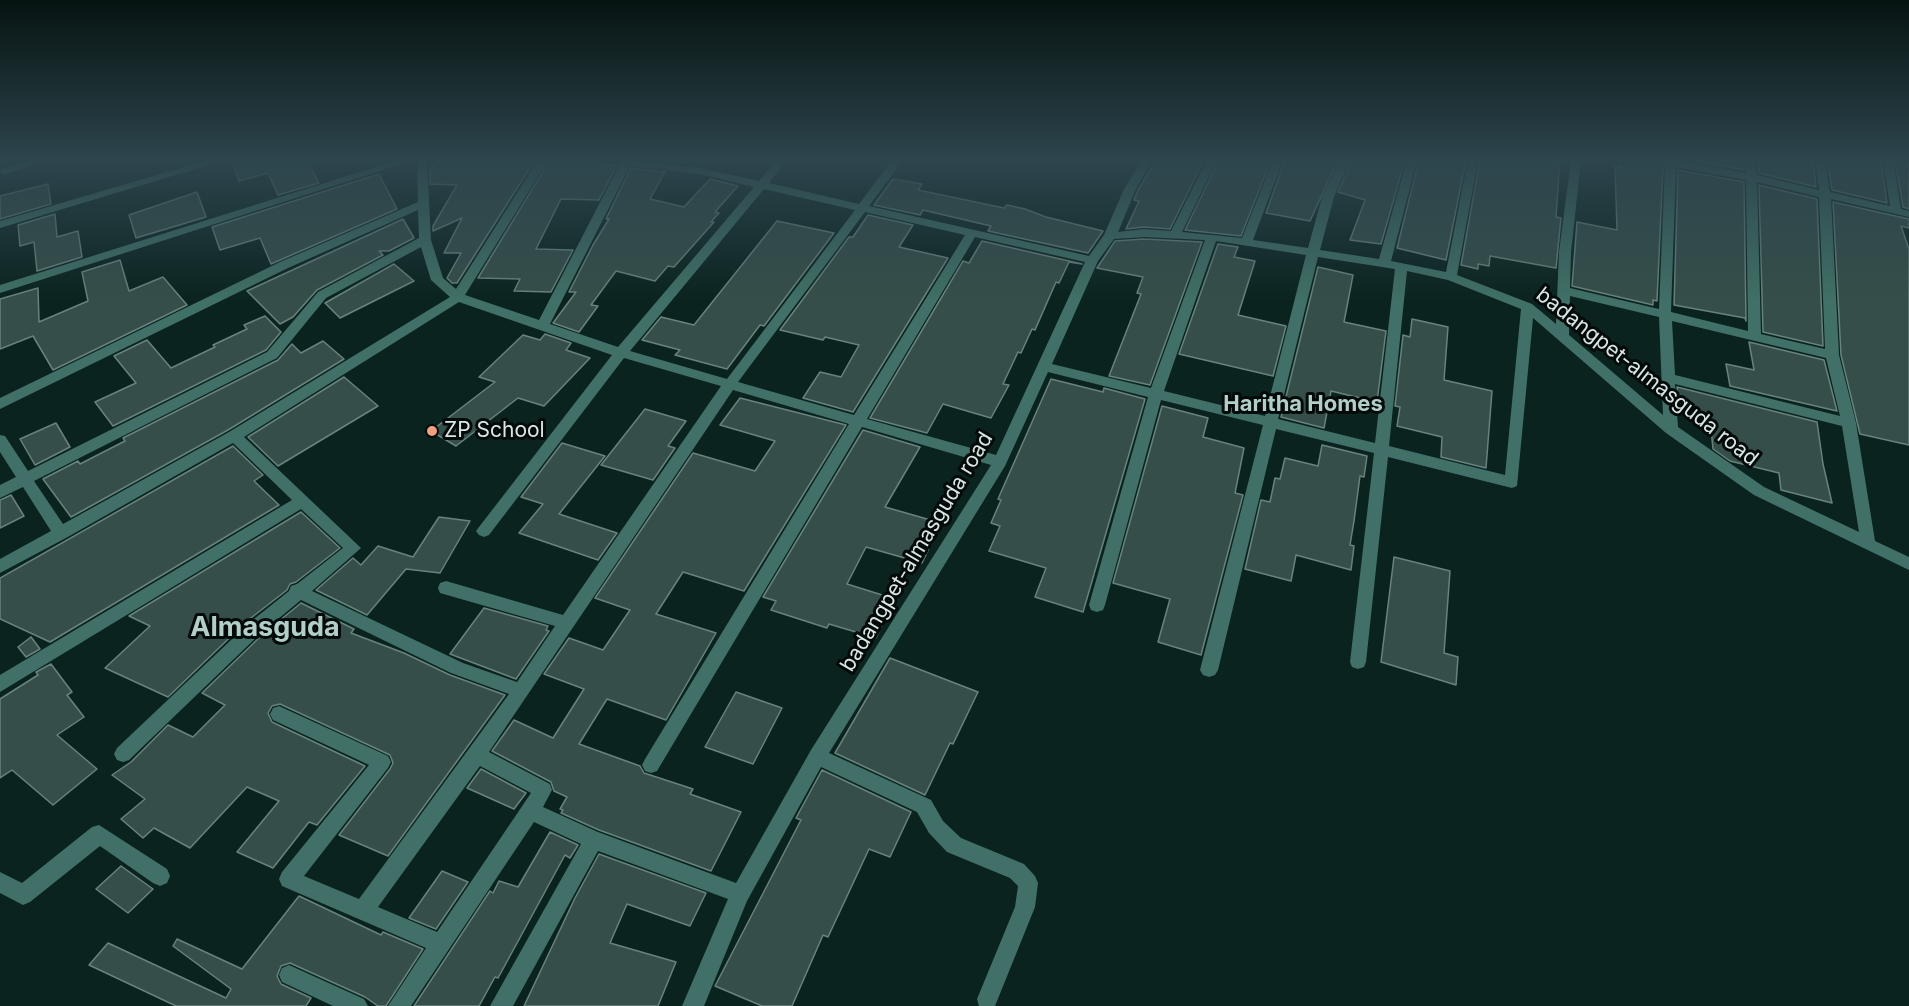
<!DOCTYPE html>
<html>
<head>
<meta charset="utf-8">
<style>
	body { margin:0 }
	canvas { display:block; background:#0a231f }
</style>
</head>
<body>
<canvas width="1909" height="1006"></canvas>
<script>
const c = document.querySelector('canvas').getContext('2d');
c.lineJoin = 'round';
function paint(path, color) {
  c.fillStyle = color;
  c.fill(path, 'evenodd');
}
function shape(rows) {
  const path = new Path2D();
  for (const r of rows) {
    path.moveTo(r[0], r[1]);
    for (let i = 2; i < r.length; i += 2) path.lineTo(r[i], r[i + 1]);
  }
  return path;
}
function trace(path, color, width, dash) {
  c.strokeStyle = color;
  c.lineWidth = width;
  c.lineCap = dash ? 'butt' : 'round';
  c.setLineDash(dash || []);
  c.stroke(path);
}
function drawText(font, color, halo, rows, align = 'center') {
  c.font = font + ' Inter,sans-serif';
  c.lineWidth = 6;
  c.setLineDash([]);
  c.textBaseline = 'middle';
  c.strokeStyle = halo;
  c.fillStyle = color;
  for (const [text, x, y, turn = 0] of rows) {
    c.save();
    c.translate(x, y);
    c.rotate((+turn || 0) * Math.PI / 180);
    c.textAlign = isNaN(turn) ? turn : align;
    if (halo) c.strokeText(text, 0, 0);
    c.fillText(text, 0, 0);
    c.restore();
  }
}
const building = shape([
	[231,160,307,160,319,183,278,195,268,173,239,181,231,160],
	[437,160,535,160,457,283,452,283,447,278,461,253,444,253,462,218,433,231,433,226,457,185,430,184,430,171,437,160],
	[550,160,604,160,602,165,617,165,599,200,561,199,536,249,573,250,551,292,514,291,520,279,478,278,550,160],
	[1156,160,1204,160,1170,229,1144,227,1126,229,1139,201,1134,200,1138,190,1156,160],
	[1219,160,1271,160,1241,236,1185,230,1219,160],
	[1285,160,1338,160,1310,221,1266,213,1285,160],
	[1352,160,1405,160,1381,244,1350,240,1365,200,1338,192,1352,160],
	[1419,160,1466,160,1446,260,1397,248,1419,160],
	[1480,160,1560,160,1556,217,1561,218,1556,268,1490,256,1489,266,1478,264,1478,269,1461,265,1480,160],
	[1620,160,1642,160,1663,167,1657,301,1653,300,1653,305,1572,286,1577,222,1617,230,1615,166,1621,167,1620,160],
	[1689,160,1744,160,1744,170,1689,160],
	[1758,160,1813,160,1816,187,1759,173,1758,160],
	[1827,160,1881,160,1887,203,1832,190,1827,160],
	[1895,160,1909,160,1909,209,1903,207,1895,160],
	[631,168,665,172,650,199,684,207,710,179,738,186,715,212,719,213,711,222,714,222,674,267,668,266,655,281,616,271,591,305,598,306,579,332,553,323,576,292,569,292,593,245,609,219,606,219,631,168],
	[1678,170,1744,182,1746,321,1745,318,1674,305,1678,170],
	[379,174,397,209,271,264,260,238,220,250,212,227,379,174],
	[893,179,922,184,918,190,1004,208,1007,205,1025,209,1046,217,1103,231,1088,253,988,231,991,226,923,210,920,215,874,205,893,179],
	[48,184,51,204,0,219,0,196,48,184],
	[1759,185,1817,199,1823,346,1763,332,1759,185],
	[197,192,206,217,136,238,129,215,197,192],
	[1833,202,1909,219,1909,228,1901,226,1909,249,1909,445,1860,434,1841,355,1833,202],
	[55,214,57,237,78,231,82,257,37,271,34,242,20,246,18,225,55,214],
	[868,215,913,225,899,247,948,258,853,412,803,398,820,372,841,377,859,345,825,337,823,340,780,330,849,237,853,237,868,215],
	[403,219,414,238,389,251,379,251,383,255,317,290,293,317,280,324,247,291,403,219],
	[777,221,834,233,764,326,760,325,727,369,675,355,680,350,642,340,661,317,694,325,777,221],
	[1144,239,1202,242,1150,385,1109,376,1141,294,1137,293,1143,277,1097,268,1115,241,1144,239],
	[982,241,1082,264,1069,262,1059,283,1056,282,1035,330,1032,329,1021,353,1018,352,1003,384,1009,385,991,418,943,404,927,433,870,418,963,261,969,263,982,241],
	[1218,244,1238,247,1234,257,1255,261,1238,315,1286,326,1273,376,1179,354,1218,244],
	[120,260,129,291,163,277,187,305,53,370,33,336,0,349,0,299,38,288,39,322,88,301,82,272,120,260],
	[394,264,414,281,340,318,325,303,394,264],
	[1318,267,1353,275,1344,322,1386,331,1377,402,1331,391,1324,428,1281,417,1318,267],
	[265,316,281,332,266,350,113,426,95,402,136,383,114,356,147,340,171,368,215,347,213,345,247,329,244,325,265,316],
	[1412,319,1448,327,1444,380,1492,391,1486,468,1441,457,1442,437,1397,426,1400,407,1395,406,1403,335,1410,337,1412,319],
	[545,334,571,343,566,350,590,358,544,406,518,398,456,446,431,431,495,382,479,377,523,335,540,340,545,334],
	[323,341,344,359,228,430,71,517,43,479,78,461,80,464,125,441,123,438,278,360,292,344,301,353,323,341],
	[1749,342,1824,360,1837,411,1730,386,1726,364,1754,370,1749,342],
	[344,377,378,406,278,466,248,437,344,377],
	[1051,379,1103,392,1104,388,1145,399,1083,612,1035,597,1046,568,989,551,1000,526,991,523,1001,500,998,499,1051,379],
	[1677,387,1817,422,1823,464,1832,503,1781,490,1779,473,1730,461,1713,449,1710,418,1679,411,1677,387],
	[740,398,846,425,744,591,683,572,656,614,716,633,666,720,607,699,579,744,640,766,644,773,693,789,690,794,741,812,711,871,599,830,561,813,563,810,560,809,567,797,554,791,551,782,492,751,514,720,553,738,584,689,544,674,569,638,603,650,630,610,595,598,693,453,755,471,775,441,720,425,740,398],
	[1162,406,1208,418,1203,437,1244,448,1235,493,1243,495,1201,655,1158,642,1170,599,1113,583,1162,406],
	[645,409,686,421,668,446,675,448,653,480,601,465,645,409],
	[56,423,70,447,35,465,20,439,56,423],
	[863,430,920,447,885,507,941,523,922,563,866,547,847,584,895,599,876,638,829,624,827,628,771,610,776,601,763,597,863,430],
	[562,443,605,456,559,514,617,533,598,560,519,533,543,504,521,497,562,443],
	[1322,445,1367,456,1364,477,1360,476,1354,521,1350,545,1354,546,1351,570,1296,555,1291,581,1245,569,1261,500,1270,502,1275,478,1280,479,1285,458,1318,466,1322,445],
	[233,446,263,475,254,481,279,505,50,642,0,619,0,578,233,446],
	[11,495,24,516,0,528,0,500,11,495],
	[301,512,340,548,296,582,290,584,287,590,247,621,168,697,105,668,150,626,129,616,301,512],
	[439,517,470,521,440,573,406,569,367,615,316,590,353,558,361,565,378,546,413,557,439,517],
	[1394,557,1450,571,1444,653,1458,657,1456,685,1381,662,1394,557],
	[301,603,354,629,351,633,404,653,450,675,505,695,388,856,339,835,390,769,393,763,390,755,280,704,272,706,268,713,272,722,365,766,317,825,309,822,273,868,237,852,279,801,247,787,190,848,154,828,143,838,121,819,145,799,112,775,131,762,168,725,193,737,225,705,202,693,262,635,301,603],
	[484,608,548,626,546,630,549,631,516,679,450,654,484,608],
	[31,637,40,649,26,657,18,647,31,637],
	[890,658,978,692,953,744,950,743,925,795,835,753,890,658],
	[51,664,72,692,67,695,84,717,57,735,97,769,53,805,12,770,0,778,0,699,38,675,36,672,51,664],
	[736,692,782,708,753,764,705,747,736,692],
	[481,769,526,793,514,809,467,788,481,769],
	[822,770,911,812,890,857,869,849,828,937,823,935,792,1006,762,1006,715,986,801,820,796,818,822,770],
	[550,832,578,845,570,858,565,855,498,978,495,977,479,1006,414,1006,490,891,493,893,499,881,518,887,550,832],
	[599,854,706,893,690,926,627,904,610,943,676,962,658,1006,524,1006,575,898,599,854],
	[121,866,153,889,128,913,96,889,121,866],
	[442,871,468,882,436,929,409,918,442,871],
	[299,896,381,935,383,932,423,949,386,1006,378,1006,365,997,290,963,281,966,277,976,281,984,311,998,306,1006,176,1006,89,965,108,943,226,998,231,989,173,946,177,939,242,969,299,896]
]);
paint(building, '#354e49');
trace(building, '#68837d', 1.5);
paint(shape([
	[35,160,52,160,5,174,0,172,1,169,35,160],
	[208,160,225,160,0,228,0,221,208,160],
	[398,160,414,160,0,293,0,285,398,160],
	[417,160,427,160,431,240,443,278,456,289,538,160,548,160,465,295,539,320,622,160,700,168,759,181,776,160,787,160,769,183,859,204,892,160,903,160,869,206,1089,256,1104,235,1124,189,1142,160,1152,160,1136,189,1118,232,1144,229,1171,231,1207,160,1217,160,1182,232,1242,238,1273,160,1283,160,1253,240,1308,248,1322,197,1340,160,1350,160,1334,197,1320,250,1379,259,1407,160,1417,160,1391,261,1446,272,1468,160,1478,160,1457,275,1532,304,1556,324,1559,252,1571,160,1581,160,1571,252,1570,288,1659,309,1665,165,1651,160,1676,160,1746,173,1746,160,1756,160,1757,175,1819,190,1815,160,1825,160,1830,192,1890,206,1883,160,1893,160,1901,209,1909,211,1909,217,1831,199,1839,355,1856,423,1875,541,1909,557,1909,570,1754,495,1666,433,1533,318,1517,486,1512,488,1388,457,1366,662,1364,667,1358,669,1352,667,1350,662,1374,453,1276,429,1218,670,1215,675,1209,677,1203,675,1200,670,1263,425,1161,400,1105,605,1103,610,1097,612,1091,610,1089,605,1148,397,1048,372,1005,466,829,753,931,800,943,821,961,838,1024,864,1035,876,1038,883,1035,907,995,1006,979,1006,977,999,1015,907,1018,886,1010,878,947,852,929,833,917,812,821,767,747,901,704,1006,682,1006,728,899,598,851,513,1006,490,1006,581,844,534,822,411,1006,388,1006,426,948,282,886,279,879,282,872,369,765,273,720,270,714,273,708,279,706,388,756,391,762,388,768,304,876,359,899,509,694,451,673,301,600,261,633,129,760,123,762,117,760,114,754,117,748,249,623,289,591,291,586,297,584,343,548,301,509,0,692,0,675,292,500,233,443,66,538,0,573,0,559,51,531,23,487,0,498,0,485,16,477,0,452,0,435,5,436,28,471,267,352,318,292,419,238,418,210,288,268,0,409,0,398,280,262,418,202,417,160],
	[630,166,700,174,754,187,618,347,550,324,630,166],
	[1676,167,1746,180,1748,331,1671,312,1676,167],
	[1757,182,1819,197,1825,349,1761,334,1757,182],
	[764,189,855,210,727,379,630,351,764,189],
	[865,212,965,235,854,415,738,382,865,212],
	[975,237,1085,262,996,455,867,419,975,237],
	[1144,237,1205,240,1151,388,1052,364,1098,261,1114,239,1144,237],
	[1216,241,1306,255,1265,416,1164,391,1216,241],
	[421,247,431,280,450,297,229,432,63,524,34,481,277,358,326,298,421,247],
	[1318,257,1395,269,1375,443,1278,419,1318,257],
	[1407,271,1448,280,1521,309,1505,475,1389,446,1407,271],
	[1570,296,1659,317,1663,415,1569,335,1570,296],
	[459,302,612,355,479,527,476,531,479,535,484,537,489,535,624,358,721,386,563,615,446,581,440,583,438,588,440,593,555,626,517,682,463,663,312,591,361,548,244,437,459,302],
	[1672,321,1826,358,1840,416,1675,375,1672,321],
	[1675,384,1842,426,1859,532,1764,487,1678,427,1675,384],
	[733,390,849,424,645,759,642,765,645,771,651,773,657,771,862,427,991,465,811,750,736,883,598,832,543,807,552,790,550,784,489,752,733,390],
	[480,766,531,793,437,932,378,907,480,766],
	[99,825,167,869,170,876,167,883,160,886,153,883,100,846,30,902,23,905,0,893,0,872,22,883,92,827,99,825],
	[289,965,364,999,368,1006,333,1006,282,982,279,975,282,968,289,965]
]), '#407067');
const sky = c.createLinearGradient(0, 0, 0, 301);
sky.addColorStop(0, '#061311');
sky.addColorStop(0.53, '#2d454d');
sky.addColorStop(1, '#2d454d00');
c.fillStyle = sky;
c.fillRect(0, 0, 1909, 301);
for (const [x, y, r, color] of [
	[432,431,6,"#f2a080"]
]) {
  const dot = new Path2D();
  dot.arc(x, y, r, 0, 2 * Math.PI);
  c.fillStyle = color;
  c.fill(dot);
  trace(dot, '#030a09', 2);
}
drawText('21px', '#d9e7e4', '#030a09', [
	["badangpet-almasguda road",1647,377,38],
	["badangpet-almasguda road",917,552,-59]
]);
drawText('21px', '#d9e7e4', '#030a09', [
	["ZP School",444,431]
], 'left');
drawText('bold 22px', '#b1cec8', '#030a09', [
	["Haritha Homes",1303,404]
]);
drawText('bold 27px', '#b1cec8', '#030a09', [
	["Almasguda",265,628]
]);
</script>
</body>
</html>
